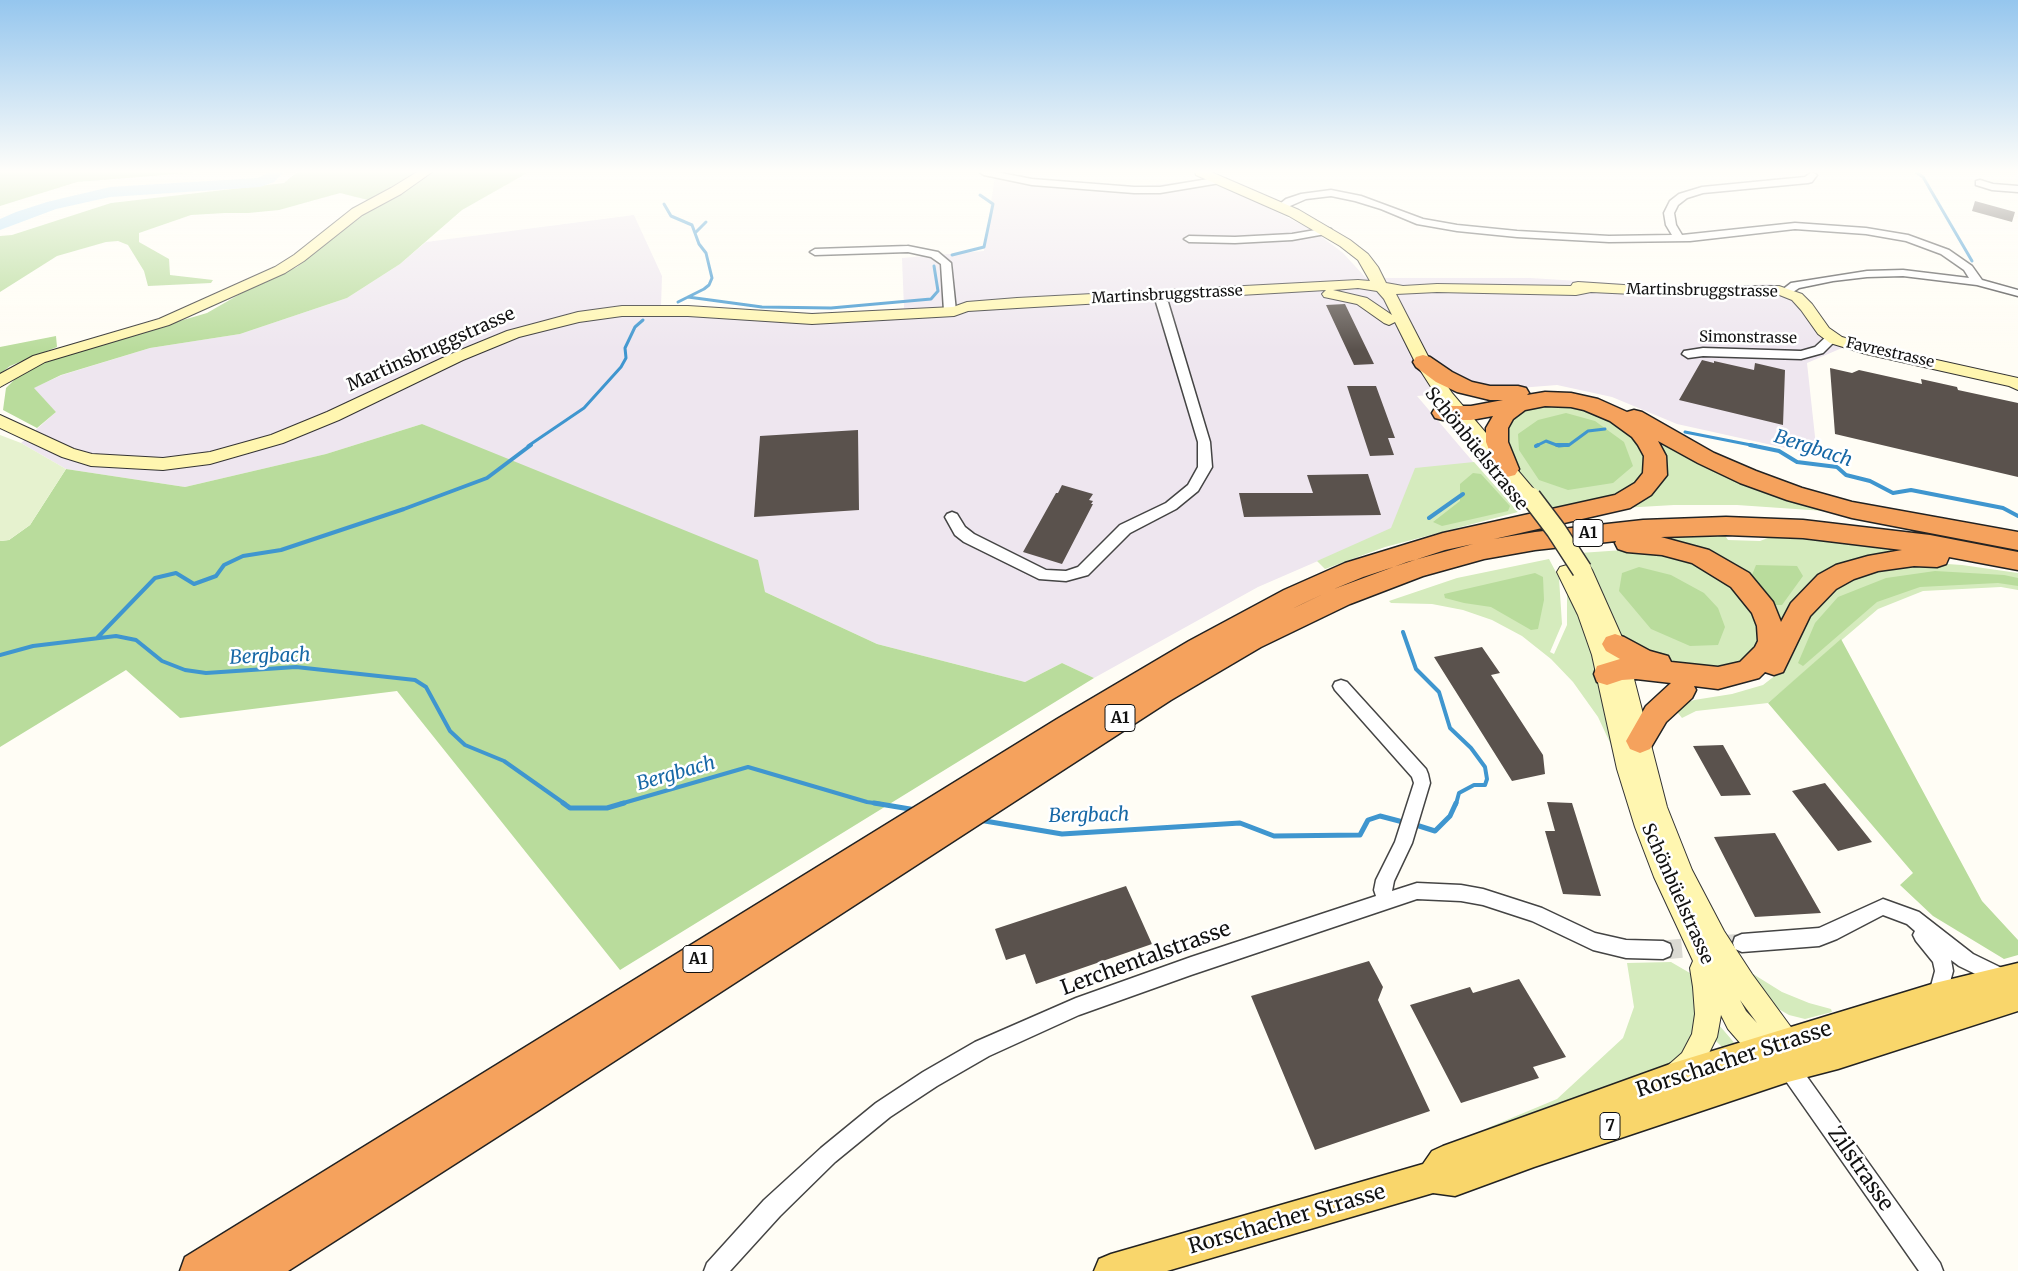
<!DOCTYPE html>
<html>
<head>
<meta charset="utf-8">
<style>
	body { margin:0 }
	canvas { display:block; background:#fffdf5 }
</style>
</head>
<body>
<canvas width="2018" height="1271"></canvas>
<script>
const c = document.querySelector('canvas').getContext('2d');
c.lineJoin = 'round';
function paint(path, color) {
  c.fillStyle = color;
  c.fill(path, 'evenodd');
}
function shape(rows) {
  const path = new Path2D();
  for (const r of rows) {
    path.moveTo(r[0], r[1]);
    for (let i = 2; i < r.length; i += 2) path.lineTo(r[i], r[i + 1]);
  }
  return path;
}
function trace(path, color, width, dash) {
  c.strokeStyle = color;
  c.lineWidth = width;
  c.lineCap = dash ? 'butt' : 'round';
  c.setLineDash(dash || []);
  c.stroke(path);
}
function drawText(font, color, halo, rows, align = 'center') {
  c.font = font + ' Merriweather,serif';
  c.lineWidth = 5;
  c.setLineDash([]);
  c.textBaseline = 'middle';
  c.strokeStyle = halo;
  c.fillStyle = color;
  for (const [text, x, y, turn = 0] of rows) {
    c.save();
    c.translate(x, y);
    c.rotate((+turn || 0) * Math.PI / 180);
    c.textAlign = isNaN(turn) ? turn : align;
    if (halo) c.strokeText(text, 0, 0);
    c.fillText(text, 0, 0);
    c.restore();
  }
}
paint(shape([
	[995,176,1135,187,1204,179,1259,203,1314,231,1343,253,1366,278,1530,278,1693,288,1771,284,1808,299,1842,348,1807,363,1817,455,1677,424,1612,397,1557,385,1417,396,1480,470,1394,528,1258,587,1094,678,1062,663,1025,682,877,644,765,592,422,424,326,454,185,487,66,469,21,443,56,412,33,388,62,375,150,348,240,334,347,298,400,264,426,242,634,215,662,276,661,306,760,312,831,313,904,308,902,258,984,251]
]), '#eee6ef');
paint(shape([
	[1544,403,1571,404,1618,421,1648,453,1648,469,1639,484,1620,495,1548,510,1517,469,1506,448,1509,421,1521,409],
	[1622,414,1839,512,1737,505,1674,505,1622,508,1661,469],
	[1474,462,1518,512,1385,547,1325,569,1317,561,1391,528,1415,468],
	[1724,534,1728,540,1760,541,1773,536,1849,541,1943,553,1859,565,1776,638,1720,565,1616,541,1614,539],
	[1638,549,1687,559,1728,581,1759,621,1760,641,1751,656,1738,667,1718,670,1661,662,1624,640,1580,553],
	[1549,559,1559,578,1562,624,1550,652,1554,654,1567,625,1567,583,1597,665,1612,747,1598,717,1573,682,1551,659,1522,636,1492,620,1463,610,1432,604,1391,603,1389,601,1457,578],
	[1932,563,1962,565,2018,573,2018,590,2001,587,1923,591,1878,609,1768,703,1696,711,1682,718,1674,708,1694,700,1732,694,1763,685,1781,671,1800,629,1829,591,1850,580,1871,572],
	[1671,962,1695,976,1700,1024,1683,1055,1651,1075,1587,1103,1485,1129,1557,1099,1623,1038,1634,1007,1627,963],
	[1745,969,1782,992,1809,1003,1831,1009,1832,1012,1805,1019,1789,1015,1775,1007],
	[1719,1025,1737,1046,1727,1052,1712,1037]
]), '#d5ebbd');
paint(shape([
	[0,172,201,172,77,182,0,206],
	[297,172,416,172,409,177,368,200,340,193,279,210,248,213,225,213,191,215,139,233,139,242,169,259,170,275,213,280,211,283,148,286,144,271,128,245,118,241,106,242,57,256,0,292,0,236,12,235,111,203,284,183],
	[433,172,529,172,462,210,400,264,347,298,240,334,150,348,61,375,34,388,56,412,37,428,3,410,6,388,19,375,39,364,64,355,207,313,247,290,297,267,364,213,405,191],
	[56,336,57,347,10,366,0,374,0,347],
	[1566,413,1595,421,1624,442,1633,466,1613,483,1568,490,1539,480,1519,450,1518,434,1538,420],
	[422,424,758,560,765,592,877,644,1025,682,1062,663,1094,678,620,970,397,691,180,718,126,670,0,747,0,541,9,540,30,525,66,469,185,487,326,454],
	[1473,473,1481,474,1510,506,1508,511,1442,526,1433,522,1460,501,1460,484],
	[1756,565,1797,566,1803,576,1782,605,1774,605,1750,580],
	[1639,567,1671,575,1704,593,1718,608,1725,627,1718,645,1690,646,1651,629,1619,591,1622,573],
	[1935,571,2004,575,2018,578,2018,586,1998,583,1920,587,1877,602,1803,666,1798,663,1815,623,1838,597,1886,578],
	[1535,573,1543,577,1544,600,1538,629,1531,630,1491,607,1464,603,1445,598,1444,594],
	[1841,639,1982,901,2018,940,2018,955,2004,959,1933,916,1900,885,1913,873,1768,703]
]), '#b9dc9c');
paint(shape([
	[0,435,21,443,66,469,30,525,9,540,0,541]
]), '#e6f2cf');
trace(shape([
	[1916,172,1923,177,1972,261],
	[664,204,671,216,692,225,699,244,706,253,712,278,709,285,704,289,678,302],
	[696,232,706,222],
	[952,255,984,247,993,204,980,195],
	[688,297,762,307,831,308,931,299,938,291,934,266],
	[1685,432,1756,446],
	[528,446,584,408,621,367,626,358,625,348,635,327,643,320],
	[1536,446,1546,441,1559,446,1569,445,1588,431,1605,429]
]), '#3f96cf', 3);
trace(shape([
	[1557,445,1568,445],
	[1750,445,1779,451,1797,462,1837,467,1846,475,1870,481,1893,493,1911,490,2003,508,2018,516],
	[1536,446,1538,445],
	[1429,518,1463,494],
	[1403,632,1416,669,1439,692,1450,728,1471,748,1485,767,1487,779,1485,785,1474,785,1459,793,1456,804],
	[97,638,155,578,176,573,194,584,216,576,224,565,243,556,281,550,404,509,487,478,531,445],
	[0,655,33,646,116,636,136,640,162,661,185,670,206,673,296,667,415,680,426,687,450,731,465,745,504,761,565,804],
	[620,804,748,767,867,802,881,804]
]), '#3f96cf', 4);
trace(shape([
	[563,803,570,808,607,808,624,803],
	[874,803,916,810],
	[979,820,1062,834,1240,823,1274,836,1360,835,1368,820,1380,816,1403,822],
	[1416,825,1435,831,1450,816,1456,803]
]), '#3f96cf', 5);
paint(shape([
	[269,172,284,172,274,182,260,187,110,197,56,209,0,230,0,219,16,212,47,202,110,187,258,178,269,172]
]), '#b9e0f7');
paint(shape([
	[1975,201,2015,212,2012,222,1972,211],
	[1345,304,1374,364,1354,365,1326,305],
	[1702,360,1714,363,1714,361,1754,370,1755,363,1785,370,1783,425,1679,400],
	[1830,368,1852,373,1859,370,1922,384,1921,379,1957,387,1958,390,2018,403,2018,477,1835,434],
	[1347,386,1376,386,1395,438,1388,438,1394,455,1370,456],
	[858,430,859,510,754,517,760,436],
	[1368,474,1381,515,1244,517,1239,493,1313,493,1307,475],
	[1062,485,1093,494,1089,500,1093,501,1091,504,1093,504,1062,564,1023,552,1056,493,1058,493],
	[1482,647,1500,673,1491,675,1543,755,1545,774,1512,781,1434,657],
	[1723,745,1751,795,1721,796,1693,746],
	[1825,783,1872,842,1838,851,1792,791],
	[1547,802,1572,803,1601,896,1563,894,1545,831,1555,831],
	[1775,833,1821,913,1755,917,1714,837],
	[1126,886,1152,944,1036,984,1025,954,1006,960,995,929],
	[1369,961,1383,987,1378,1000,1430,1111,1315,1150,1251,996],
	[1519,979,1566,1057,1533,1067,1539,1078,1461,1103,1410,1005,1470,987,1473,993]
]), '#5a524d');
trace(shape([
	[1663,950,1742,943]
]), '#dbdad3', 19, [19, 9]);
const street = shape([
	[979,172,996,172,1032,179,1134,187,1160,187,1220,177,1225,180,1220,183,1160,193,1134,193,1032,185,984,175,979,172],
	[1812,172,1817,175,1812,182,1808,183,1703,193,1687,198,1678,205,1674,213,1676,225,1682,235,1795,223,1866,228,1908,235,1949,250,1972,266,1982,280,2018,290,2018,296,1977,285,1903,276,1867,277,1833,281,1799,288,1790,294,1782,294,1780,292,1782,290,1791,283,1867,271,1903,270,1969,278,1964,270,1941,254,1906,241,1866,234,1795,229,1690,241,1609,242,1517,237,1457,231,1417,224,1381,209,1355,201,1331,196,1306,199,1281,210,1276,207,1286,199,1301,194,1331,190,1361,196,1423,219,1457,225,1517,231,1609,236,1672,235,1666,225,1664,213,1670,201,1679,194,1702,187,1805,177,1812,172],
	[1980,180,1993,184,2018,186,2018,192,1992,190,1976,185,1976,181,1980,180],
	[1327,228,1331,229,1332,231,1331,233,1292,240,1235,243,1189,242,1184,239,1189,236,1235,237,1292,234,1327,228],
	[908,246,938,252,951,263,956,311,954,313,946,313,944,311,941,264,931,257,908,252,815,255,810,252,815,249,908,246],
	[1162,299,1168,302,1210,442,1212,467,1198,491,1176,509,1130,533,1088,575,1066,581,1039,579,964,542,955,535,945,517,947,514,952,512,957,514,965,527,974,534,1046,570,1066,571,1078,567,1120,525,1166,503,1188,485,1198,467,1198,442,1156,302,1162,299],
	[1832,334,1838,338,1823,353,1801,359,1703,356,1688,358,1682,354,1684,351,1703,348,1801,351,1815,347,1828,335,1832,334],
	[1341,680,1347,682,1426,769,1428,774,1430,783,1412,843,1394,881,1392,891,1417,883,1461,885,1483,889,1542,908,1595,933,1626,940,1663,941,1670,944,1672,950,1670,956,1663,959,1626,958,1593,950,1532,921,1483,905,1461,901,1417,899,1191,975,1079,1015,989,1056,937,1086,890,1117,835,1162,780,1216,730,1271,704,1271,707,1263,764,1200,821,1148,876,1103,923,1072,975,1042,1076,998,1191,957,1376,896,1374,890,1376,880,1395,842,1414,783,1412,777,1335,690,1333,686,1335,682,1341,680],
	[1883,899,1919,912,1973,954,2012,973,2014,979,2012,985,2005,988,1998,985,1959,966,1951,960,1953,971,1944,1004,1937,1006,1930,1004,1928,997,1935,971,1933,962,1916,941,1913,935,1915,931,1907,924,1883,915,1837,939,1819,946,1742,952,1735,949,1733,943,1735,937,1742,934,1819,928,1883,899],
	[1788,1057,1795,1060,1940,1263,1943,1271,1919,1271,1781,1074,1778,1067,1781,1060,1788,1057]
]);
const secondary = shape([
	[417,172,432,172,401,194,362,215,304,261,285,273,169,325,45,362,0,387,0,374,33,356,159,319,275,267,294,255,352,209,391,188,417,172],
	[1195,172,1211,172,1299,210,1350,240,1368,254,1378,267,1386,283,1403,286,1437,284,1571,286,1573,283,1578,282,1654,287,1779,286,1802,294,1812,304,1829,328,1842,337,1869,345,2018,378,2018,390,2009,386,1866,354,1830,343,1818,334,1801,310,1792,300,1777,294,1654,295,1591,292,1576,295,1437,292,1396,294,1431,362,1452,393,1537,493,1540,497,1537,501,1531,503,1525,501,1440,401,1415,362,1395,322,1389,325,1384,323,1357,304,1324,297,1322,294,1326,290,1017,308,968,311,954,316,812,324,688,316,622,316,579,322,519,337,463,360,339,420,283,443,210,464,163,470,91,466,62,457,0,428,0,415,74,449,92,454,163,458,210,452,271,435,327,412,451,354,507,331,578,312,622,306,688,306,812,314,953,307,967,302,1017,298,1358,280,1370,281,1358,260,1340,246,1289,216,1196,175,1195,172],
	[1358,288,1377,291,1384,299,1392,315,1367,298,1333,290,1358,288],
	[1582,563,1589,565,1592,570,1625,644,1667,807,1692,870,1724,931,1752,974,1796,1034,1800,1043,1796,1052,1787,1056,1777,1051,1773,1060,1764,1064,1755,1060,1728,1029,1721,1015,1717,1037,1700,1071,1684,1085,1675,1089,1666,1085,1662,1076,1666,1067,1682,1053,1692,1034,1695,1014,1693,987,1690,968,1693,961,1654,877,1635,827,1617,769,1592,655,1578,615,1557,572,1560,567,1567,565,1574,567,1582,563],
	[1740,1000,1757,1023,1746,1011,1740,1000]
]);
const primary = shape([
	[2018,963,2018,1011,1838,1069,1788,1082,1534,1167,1455,1196,1433,1193,1167,1271,1094,1271,1099,1259,1111,1254,1423,1164,1432,1151,1443,1146,1673,1063,1935,983,2018,963]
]);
const highway = shape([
	[1423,355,1430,357,1452,372,1472,382,1490,386,1518,386,1526,388,1529,393,1527,395,1545,392,1571,393,1598,399,1627,412,1634,410,1642,412,1714,453,1756,471,1802,488,1852,502,2018,532,2018,550,1852,518,1787,500,1740,483,1698,463,1658,441,1666,456,1667,475,1651,495,1630,508,1494,539,1535,532,1643,520,1726,517,1803,520,1930,535,2018,552,2018,570,1949,557,1946,564,1937,567,1914,566,1878,571,1854,579,1836,589,1810,616,1783,672,1774,675,1765,672,1759,678,1718,689,1694,686,1696,690,1692,698,1666,722,1650,749,1640,753,1630,749,1626,741,1646,706,1671,683,1636,679,1622,680,1607,685,1597,682,1594,674,1597,666,1620,659,1606,651,1602,644,1606,637,1615,634,1624,637,1650,651,1668,656,1671,662,1718,667,1740,662,1755,647,1758,641,1757,626,1752,613,1731,587,1692,563,1662,555,1627,552,1618,549,1615,543,1616,541,1535,550,1484,559,1423,576,1350,604,1261,647,1171,700,536,1112,288,1271,180,1271,185,1257,1057,719,1189,641,1284,590,1345,563,1443,533,1615,495,1635,483,1643,473,1644,456,1638,445,1632,437,1610,421,1584,410,1571,407,1545,406,1525,410,1513,419,1508,428,1508,442,1519,469,1515,475,1507,477,1499,475,1486,442,1486,428,1493,416,1471,420,1443,420,1435,418,1432,413,1435,408,1443,406,1471,406,1503,400,1490,400,1457,392,1436,382,1416,367,1413,362,1416,357,1423,355],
	[1726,535,1803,538,1902,550,1868,556,1836,565,1818,575,1791,603,1781,622,1773,602,1749,573,1709,550,1661,537,1726,535],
	[1473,544,1407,562,1334,589,1363,577,1445,550,1473,544],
	[1325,593,1292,609,1302,604,1325,593]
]);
trace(street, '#444', 3);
trace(secondary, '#333', 2);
trace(primary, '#222', 3);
trace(highway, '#222', 3);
paint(street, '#fff');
paint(secondary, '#fff6b0');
paint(primary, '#f9d66b');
paint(highway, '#f5a25d');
const secondaryBridge = shape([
	[1531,497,1556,530,1582,570]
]);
trace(secondaryBridge, '#333', 22, []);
trace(secondaryBridge, '#fff6b0', 19);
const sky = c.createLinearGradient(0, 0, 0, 350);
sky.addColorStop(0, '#95c6ee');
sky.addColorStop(0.49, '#fffefa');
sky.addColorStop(1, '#fffefa00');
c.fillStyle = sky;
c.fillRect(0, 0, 2018, 350);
drawText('15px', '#111', '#fff', [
	["Martinsbruggstrasse",1702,291,1],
	["Martinsbruggstrasse",1167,295,-3],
	["Simonstrasse",1748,338,1],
	["Favrestrasse",1890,353,13]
]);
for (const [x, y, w] of [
	[1588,533,30],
	[1120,718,30],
	[698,959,30],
	[1610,1126,20]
]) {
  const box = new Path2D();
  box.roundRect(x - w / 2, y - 13.5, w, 27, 4);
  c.fillStyle = '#fff';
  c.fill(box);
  trace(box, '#111', 1);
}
drawText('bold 16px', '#111', null, [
	["A1",1588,533],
	["A1",1120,718],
	["A1",698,959],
	["7",1610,1126]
]);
drawText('18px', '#111', '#fff', [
	["Martinsbruggstrasse",431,350,-24],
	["Schönbüelstrasse",1476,449,51],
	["Schönbüelstrasse",1677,894,66]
]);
drawText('italic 19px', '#1768a6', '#fff', [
	["Bergbach",1813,449,18],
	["Bergbach",270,657,-2],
	["Bergbach",676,774,-16],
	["Bergbach",1089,816,-1]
]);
drawText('21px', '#111', '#fff', [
	["Lerchentalstrasse",1146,959,-20],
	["Rorschacher Strasse",1734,1060,-18],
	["Zilstrasse",1860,1169,55],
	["Rorschacher Strasse",1287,1220,-16]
]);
</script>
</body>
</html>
